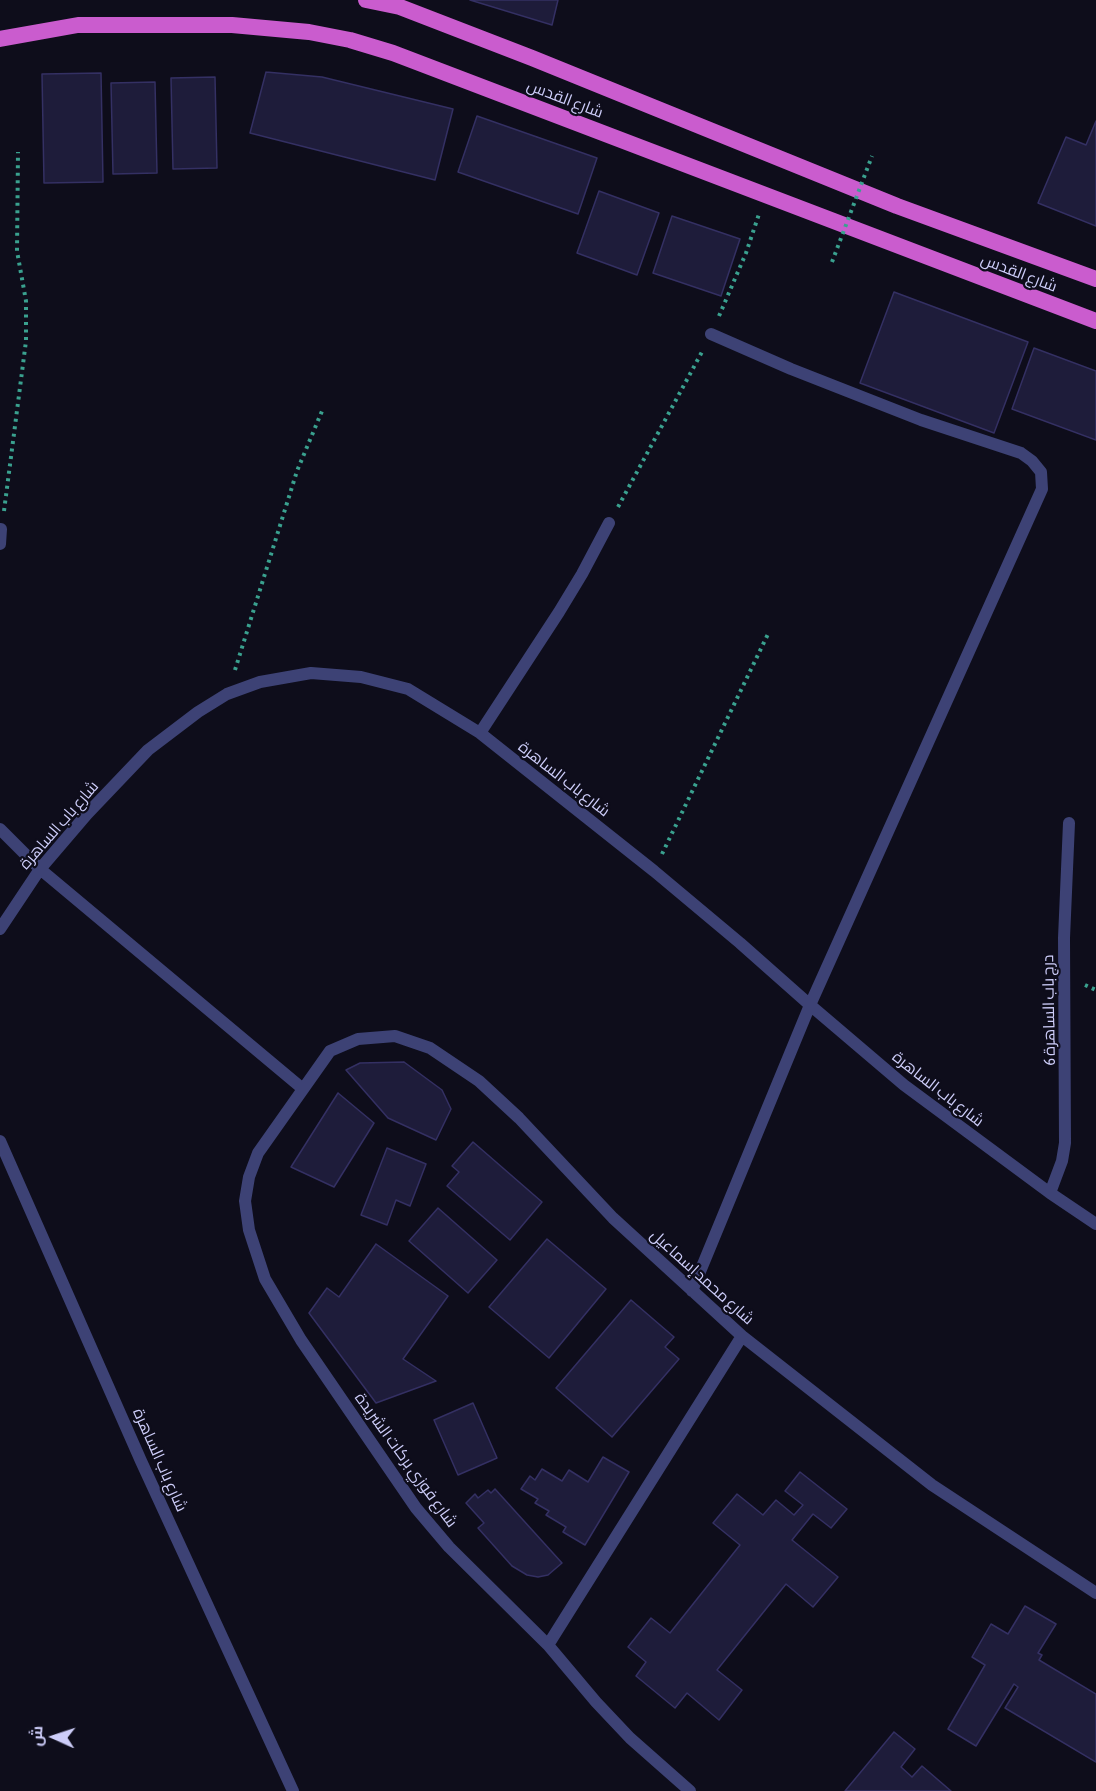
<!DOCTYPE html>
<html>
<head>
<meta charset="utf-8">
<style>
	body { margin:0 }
	#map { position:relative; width:1096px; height:1791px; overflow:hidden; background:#0e0d1b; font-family:"Asap Condensed",Cairo,sans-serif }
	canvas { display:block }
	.north { position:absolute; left:24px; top:1707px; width:60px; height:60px; -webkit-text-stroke:4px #0e0d1b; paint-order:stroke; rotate:273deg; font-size:16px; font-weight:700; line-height:24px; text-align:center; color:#cdcdf9 }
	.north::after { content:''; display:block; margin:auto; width:21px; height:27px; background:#cdcdf9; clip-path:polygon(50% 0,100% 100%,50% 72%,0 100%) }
</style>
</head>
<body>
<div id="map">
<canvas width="1096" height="1791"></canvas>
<div class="north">ش</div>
</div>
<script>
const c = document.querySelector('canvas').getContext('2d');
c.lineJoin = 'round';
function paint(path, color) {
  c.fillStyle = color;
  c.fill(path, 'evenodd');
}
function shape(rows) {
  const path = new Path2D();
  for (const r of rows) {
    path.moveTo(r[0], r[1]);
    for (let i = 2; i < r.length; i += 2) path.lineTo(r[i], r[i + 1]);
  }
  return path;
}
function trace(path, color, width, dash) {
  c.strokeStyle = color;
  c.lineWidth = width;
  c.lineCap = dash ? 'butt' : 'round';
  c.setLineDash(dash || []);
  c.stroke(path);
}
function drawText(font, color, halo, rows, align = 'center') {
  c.font = font + ' "Asap Condensed",Cairo,sans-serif';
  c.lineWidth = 4.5;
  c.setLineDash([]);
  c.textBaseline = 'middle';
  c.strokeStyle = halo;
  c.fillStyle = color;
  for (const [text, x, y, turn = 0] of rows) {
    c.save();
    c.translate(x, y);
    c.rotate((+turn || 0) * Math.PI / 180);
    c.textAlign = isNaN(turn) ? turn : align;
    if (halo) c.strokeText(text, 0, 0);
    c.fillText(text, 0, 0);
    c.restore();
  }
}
const building = shape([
	[470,0,558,0,552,25,470,0],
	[266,72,322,77,453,109,435,180,250,133,266,72],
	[101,73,103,182,44,183,42,74,101,73],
	[215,77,217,168,173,169,171,78,215,77],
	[155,82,157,173,113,174,111,83,155,82],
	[477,116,597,158,578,214,458,172,477,116],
	[1096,121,1096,226,1038,203,1066,137,1086,145,1096,121],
	[599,191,659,213,637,275,577,253,599,191],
	[672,216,740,239,721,296,653,273,672,216],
	[894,292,1028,342,994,433,860,383,894,292],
	[1034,348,1096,371,1096,440,1012,409,1034,348],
	[404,1062,442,1090,451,1109,436,1140,388,1118,346,1070,360,1063,404,1062],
	[338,1093,374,1123,334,1187,291,1167,338,1093],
	[473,1142,542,1202,510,1240,447,1186,459,1172,452,1166,473,1142],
	[387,1148,426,1164,410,1206,396,1200,387,1225,361,1215,387,1148],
	[438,1208,497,1260,468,1293,409,1241,438,1208],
	[547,1239,606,1289,549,1358,489,1307,547,1239],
	[376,1244,448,1296,403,1359,436,1381,376,1403,309,1313,327,1288,339,1297,376,1244],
	[631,1300,674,1337,665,1347,679,1359,612,1437,556,1388,631,1300],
	[473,1403,497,1458,458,1475,434,1420,473,1403],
	[603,1457,629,1472,585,1545,563,1532,566,1527,546,1515,549,1511,535,1503,538,1499,521,1489,530,1476,535,1480,542,1469,562,1481,569,1470,588,1482,603,1457],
	[800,1472,847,1509,831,1528,813,1514,792,1540,838,1577,813,1607,786,1584,717,1670,742,1690,719,1720,687,1693,675,1708,636,1676,646,1662,628,1647,651,1618,670,1633,740,1545,713,1523,737,1494,763,1515,776,1500,794,1515,803,1505,785,1491,800,1472],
	[495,1489,562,1563,548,1575,538,1577,527,1575,512,1566,478,1528,484,1523,466,1503,475,1494,478,1498,488,1490,491,1493,495,1489],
	[1025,1606,1056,1624,1038,1653,1042,1655,1039,1660,1096,1694,1096,1762,1005,1708,1018,1687,1014,1684,976,1746,948,1729,985,1665,972,1657,991,1624,1008,1634,1025,1606],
	[894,1732,915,1749,901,1767,912,1777,922,1766,951,1791,845,1791,894,1732]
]);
paint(building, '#1e1c3a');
trace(building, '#343063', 1.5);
trace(shape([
	[719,316,746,253,759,214],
	[618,507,703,350],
	[4,511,26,341,26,301,17,251,18,152],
	[235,670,297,471,322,411],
	[662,854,768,634],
	[1085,985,1096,990]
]), '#3aa18f', 4, [3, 4.5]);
trace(shape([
	[0,530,1,529,0,544],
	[480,733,559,612,582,574,609,523],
	[0,829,40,869,303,1089],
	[0,929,40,869,87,814,148,750,198,712,227,694,260,682,311,673,361,677,408,689,480,733,654,871,740,943,810,1005,904,1085,1050,1193,1096,1224],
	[0,1141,141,1461,293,1791],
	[1050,1193,1062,1161,1065,1143,1064,938,1069,823],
	[692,1291,810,1005,1042,489,1041,472,1032,461,1021,453,921,420,791,369,711,334],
	[548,1645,742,1336],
	[690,1791,630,1738,596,1702,548,1645,449,1547,416,1508,301,1340,265,1279,249,1230,245,1201,249,1177,258,1153,330,1051,358,1039,395,1036,430,1048,479,1081,519,1118,613,1218,742,1336,932,1485,1096,1593]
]), '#3d4275', 12);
trace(shape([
	[366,0,400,7,532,58,897,206,1096,279],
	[0,39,78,25,232,25,309,32,350,40,393,53,1096,321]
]), '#ca5cce', 16);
trace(shape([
	[832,262,872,156]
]), '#3aa18f', 4, [3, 4.5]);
drawText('16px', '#cdcdf9', '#0e0d1b', [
	["شارع القدس",565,99,21],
	["شارع القدس",1019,273,21],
	["شارع باب الساهرة",564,779,38],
	["شارع باب الساهرة",59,825,-49],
	["درج باب الساهرة 6",1049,1010,-91],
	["شارع باب الساهرة",938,1089,38],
	["شارع محمد إسماعيل",702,1277,42],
	["شارع باب الساهرة",160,1460,66],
	["شارع فوزي بركات الشريدة",406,1460,54]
]);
</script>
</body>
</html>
